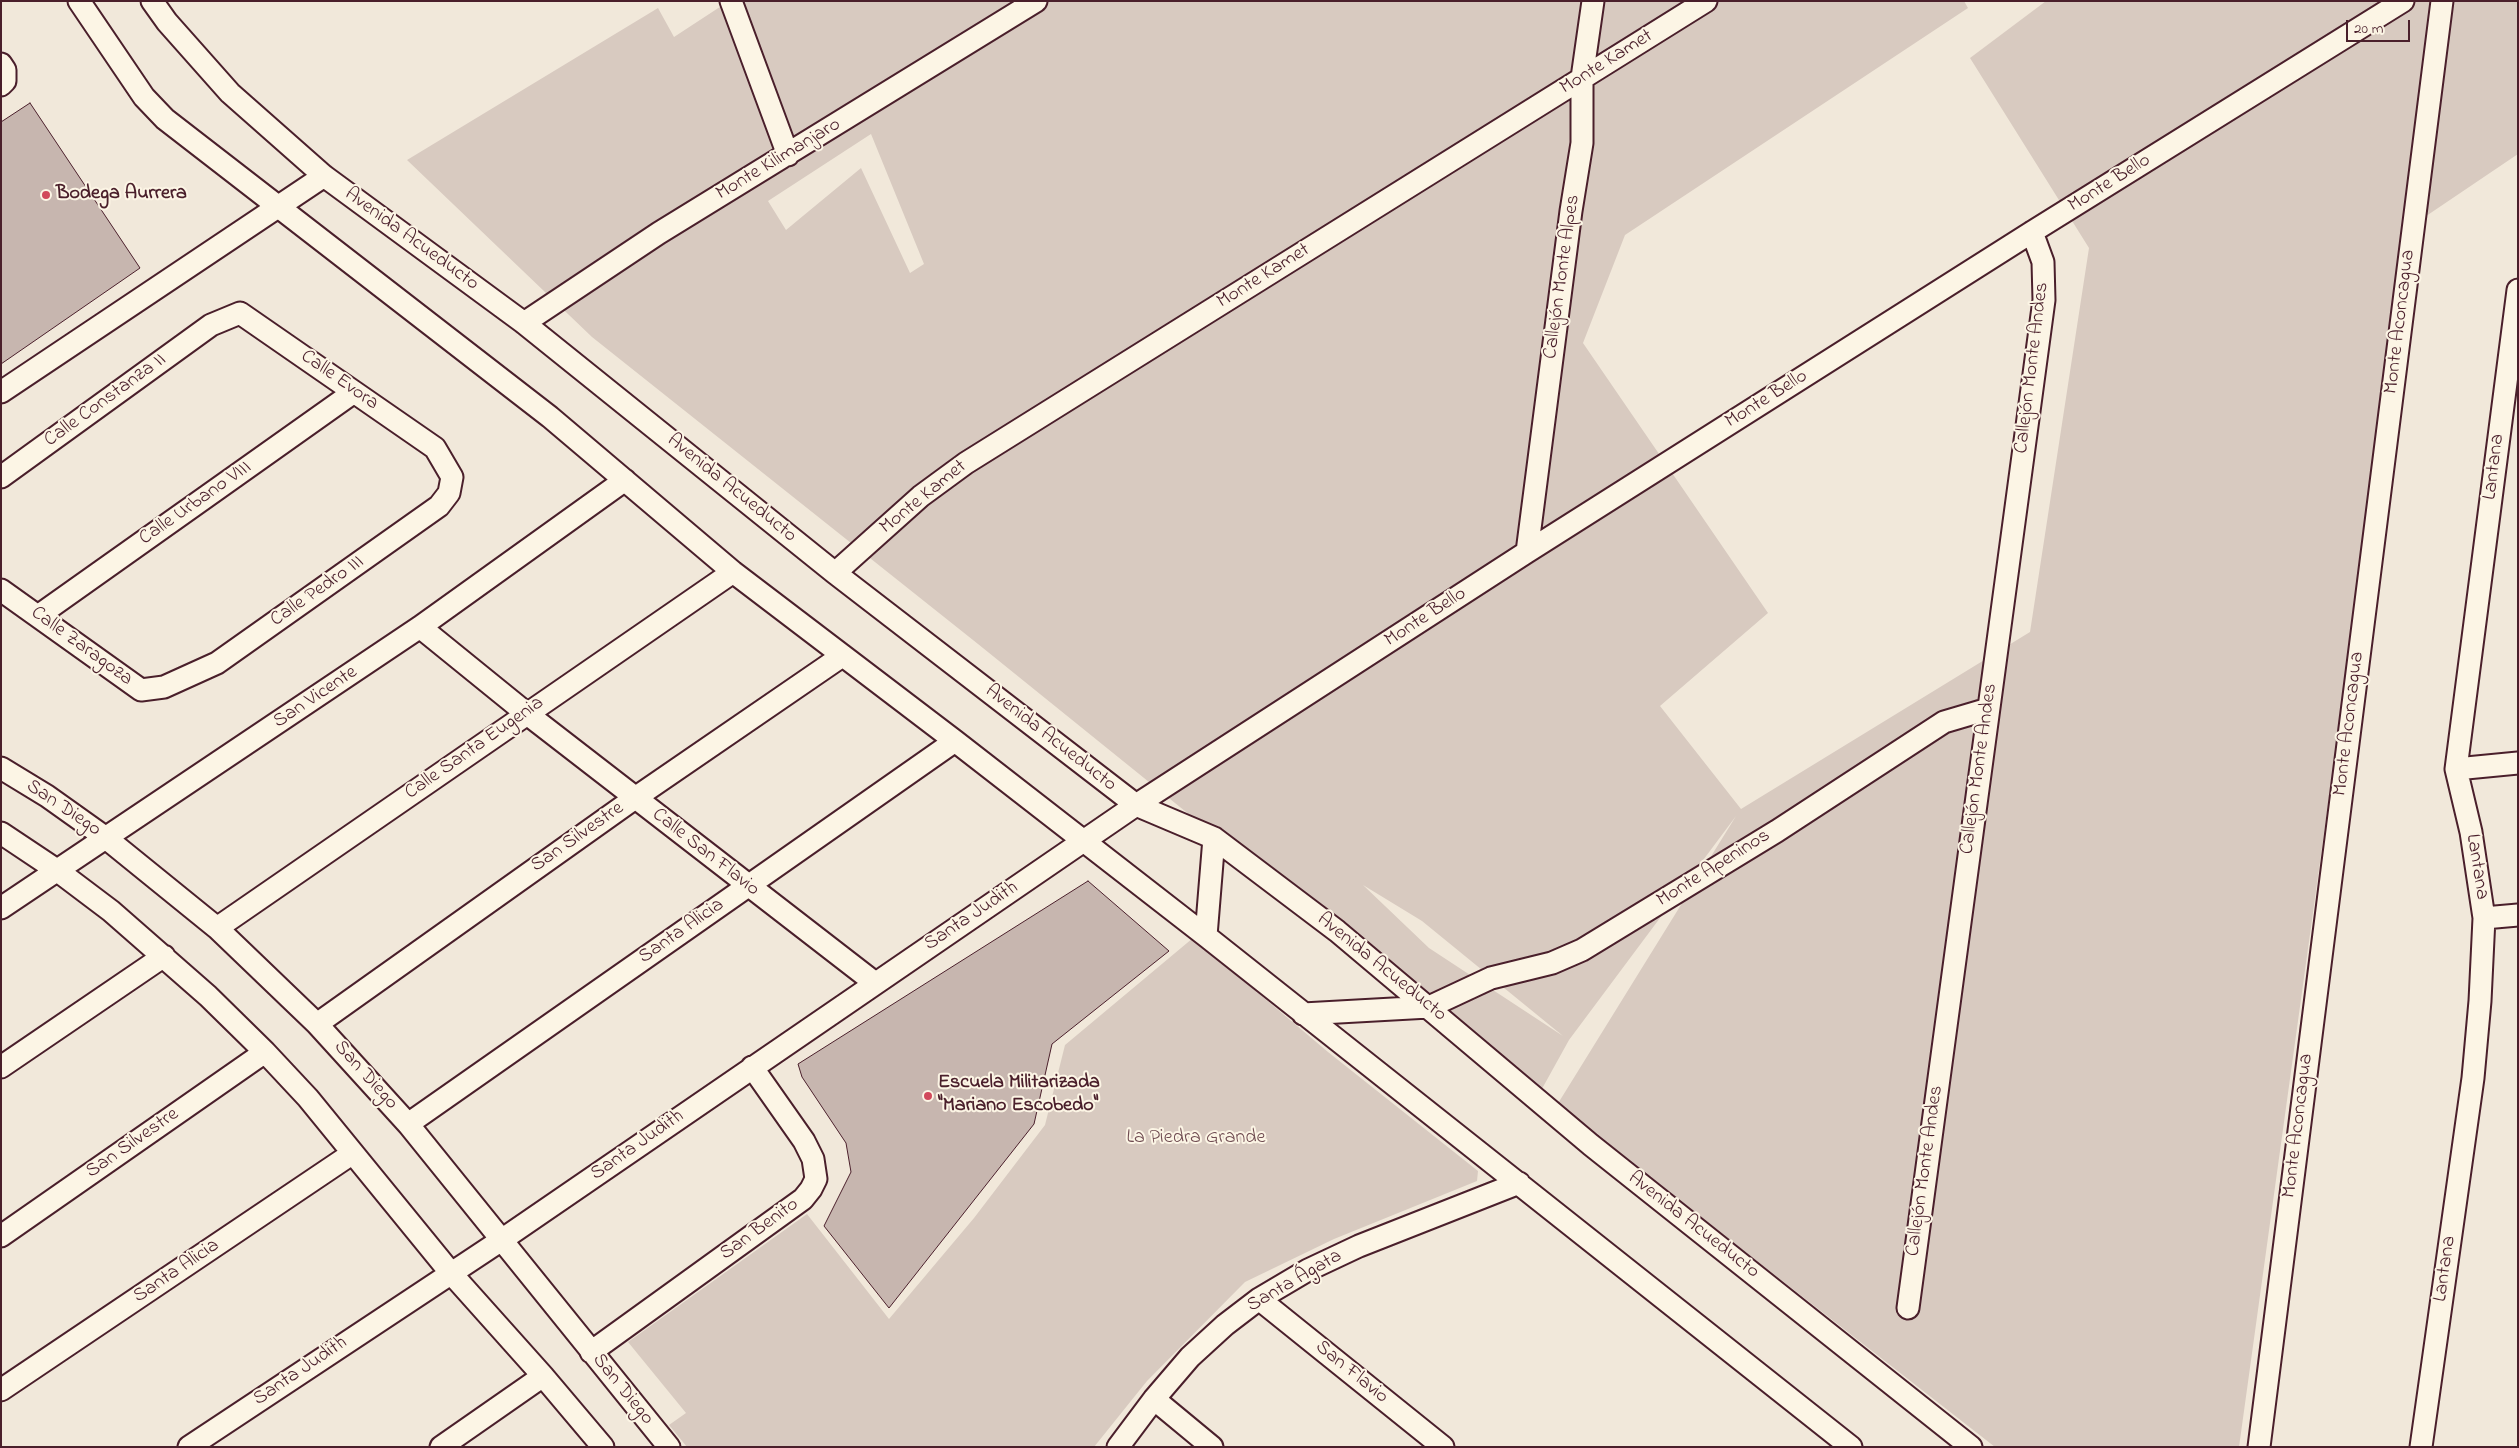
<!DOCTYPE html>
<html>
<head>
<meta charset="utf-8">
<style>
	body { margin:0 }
	#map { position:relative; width:2519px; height:1448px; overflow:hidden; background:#f1e8da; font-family:"Indie Flower",sans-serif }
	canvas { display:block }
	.frame { position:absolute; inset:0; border:2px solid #4a1f2b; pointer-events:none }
	.scale { position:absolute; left:2346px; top:20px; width:64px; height:22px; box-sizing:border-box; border:2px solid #4a1f2b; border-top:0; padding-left:6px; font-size:15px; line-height:18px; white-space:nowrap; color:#4a1f2b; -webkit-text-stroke:4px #fcf5e5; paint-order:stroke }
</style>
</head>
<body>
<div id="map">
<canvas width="2519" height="1448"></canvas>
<div class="frame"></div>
<div class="scale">20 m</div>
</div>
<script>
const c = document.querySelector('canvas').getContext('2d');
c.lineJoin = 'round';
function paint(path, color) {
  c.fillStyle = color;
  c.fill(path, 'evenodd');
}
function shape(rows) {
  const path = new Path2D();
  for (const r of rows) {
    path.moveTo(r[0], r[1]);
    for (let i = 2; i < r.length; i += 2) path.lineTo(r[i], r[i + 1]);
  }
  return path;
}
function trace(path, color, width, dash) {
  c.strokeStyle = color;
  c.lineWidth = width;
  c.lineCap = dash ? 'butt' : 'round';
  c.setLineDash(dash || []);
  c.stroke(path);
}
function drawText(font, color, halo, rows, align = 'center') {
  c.font = font + ' "Indie Flower",sans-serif';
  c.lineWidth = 4;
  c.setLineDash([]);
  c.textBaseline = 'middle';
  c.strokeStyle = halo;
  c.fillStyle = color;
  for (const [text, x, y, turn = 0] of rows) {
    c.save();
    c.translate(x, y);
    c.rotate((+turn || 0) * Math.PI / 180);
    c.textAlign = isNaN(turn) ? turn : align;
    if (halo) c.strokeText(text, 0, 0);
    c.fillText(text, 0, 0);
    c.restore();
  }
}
paint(shape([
	[729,1,1964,1,1968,8,1625,235,1583,343,1768,613,1660,706,1741,809,2030,632,2089,248,1970,58,2046,1,2518,1,2518,154,2401,233,2347,667,2239,1447,1995,1447,1557,1105,1736,816,1569,1040,1538,1096,978,644,592,337,407,160,658,8,674,37],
	[871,134,924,264,910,273,861,168,786,230,768,201],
	[1363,885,1422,921,1563,1036,1429,948],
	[1193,938,1328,1052,1478,1171,1477,1181,1334,1239,1245,1282,1147,1381,1094,1447,687,1447,669,1425,686,1413,628,1342,807,1214,889,1319,974,1218,1045,1125,1065,1045]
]), '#d8cac0');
const building = shape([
	[30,103,140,268,1,364,1,122,30,103],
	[1088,881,1169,951,1052,1044,1034,1124,889,1308,824,1226,851,1172,846,1143,802,1077,798,1064,1088,881]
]);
paint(building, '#c7b6af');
trace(building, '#4a1f2b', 1);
const minor = shape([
	[79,1,144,97,165,119,550,417,733,572,955,741,1206,936,1851,1447],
	[152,1,167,22,230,93,324,176,524,323,835,573,1136,805,1214,838,1337,931,1591,1145,1971,1447],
	[731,1,788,155],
	[1,64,5,70,5,81,1,85],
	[524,323,659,233,1036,1],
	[1,392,324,176],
	[1,477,211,325,240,313,435,448,452,477,449,493,439,506,217,663,164,687,141,690,1,590],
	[1527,552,1571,211,1582,143,1582,78,1593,1],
	[835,573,921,496,966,463,1706,1],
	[38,616,354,392],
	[420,627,526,713,875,983],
	[1,768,47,796,106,838,217,928,317,1024,408,1124,669,1447],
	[2456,769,2518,763],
	[1,833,58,871,111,911,208,996,265,1052,308,1098,450,1272,543,1376,603,1447],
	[1,908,420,627,625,480],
	[2484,918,2518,915],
	[217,928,733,572],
	[1206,936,1214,838],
	[1303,1014,1429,1007,1491,978,1552,963,1582,950,1777,831,1944,722,1988,709],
	[317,1024,635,798,842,656],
	[1,1067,164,956],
	[408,1124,955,741],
	[1,1236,265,1052],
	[1259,1299,1443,1447],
	[1908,1308,2044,300,2043,262,2032,232],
	[591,1352,803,1199,811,1189,816,1179,813,1159,804,1141,752,1067],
	[1,1390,353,1153],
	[1154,1399,1212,1447],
	[189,1447,503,1239,1136,805,1527,552,2032,232,2403,1],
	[441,1447,543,1376],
	[1118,1447,1154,1399,1190,1357,1225,1325,1259,1299,1308,1270,1359,1246,1519,1183],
	[2259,1447,2442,1],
	[2421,1447,2473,1078,2480,1001,2484,918,2471,832,2456,769,2518,290]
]);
trace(minor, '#4a1f2b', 25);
trace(minor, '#fcf5e5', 21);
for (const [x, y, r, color] of [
	[46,195,5,"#d1495b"],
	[928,1096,5,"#d1495b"]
]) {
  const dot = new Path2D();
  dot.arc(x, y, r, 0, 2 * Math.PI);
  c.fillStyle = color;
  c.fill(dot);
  trace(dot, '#fcf5e5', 2);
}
drawText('20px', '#4a1f2b', '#fcf5e5', [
	["Monte Kamet",1607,63,-32],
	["Monte Kilimanjaro",779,160,-31],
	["Monte Bello",2110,184,-32],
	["Avenida Acueducto",411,240,36],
	["Monte Kamet",1264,277,-32],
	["Callejón Monte Alpes",1563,277,-82],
	["Monte Aconcagua",2401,322,-83],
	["Callejón Monte Andes",2033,368,-83],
	["Calle Evora",339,381,35],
	["Monte Bello",1767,400,-32],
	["Calle Constanza II",106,401,-36],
	["Lantana",2495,467,-83],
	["Avenida Acueducto",731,489,39],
	["Monte Kamet",924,498,-39],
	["Calle Urbano VIII",196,504,-35],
	["Calle Pedro III",318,592,-35],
	["Monte Bello",1426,618,-33],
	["Calle Zaragoza",81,647,36],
	["San Vicente",316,698,-34],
	["Monte Aconcagua",2350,724,-83],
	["Avenida Acueducto",1050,739,38],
	["Calle Santa Eugenia",475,749,-35],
	["Callejón Monte Andes",1980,769,-82],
	["San Diego",63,809,34],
	["San Silvestre",578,838,-35],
	["Calle San Flavio",705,853,38],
	["Lantana",2476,867,81],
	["Monte Apeninos",1714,869,-32],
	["Santa Judith",972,917,-34],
	["Santa Alicia",682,932,-35],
	["Avenida Acueducto",1381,968,39],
	["San Diego",365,1076,48],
	["Monte Aconcagua",2299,1126,-83],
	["San Silvestre",133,1144,-35],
	["Santa Judith",638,1146,-35],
	["Callejón Monte Andes",1926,1171,-82],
	["Avenida Acueducto",1693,1226,38],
	["San Benito",760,1230,-36],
	["Lantana",2446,1269,-82],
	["Santa Alicia",177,1272,-34],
	["Santa Ágata",1295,1282,-30],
	["Santa Judith",301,1372,-34],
	["San Flavio",1351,1373,39],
	["San Diego",622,1390,51]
]);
drawText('bold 20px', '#4a1f2b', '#fcf5e5', [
	["Bodega Aurrera",56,195],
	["Escuela Militarizada",938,1084],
	["\"Mariano Escobedo\"",938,1107]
], 'left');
drawText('20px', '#6e4a50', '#fcf5e5', [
	["La Piedra Grande",1196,1139]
]);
</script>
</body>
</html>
